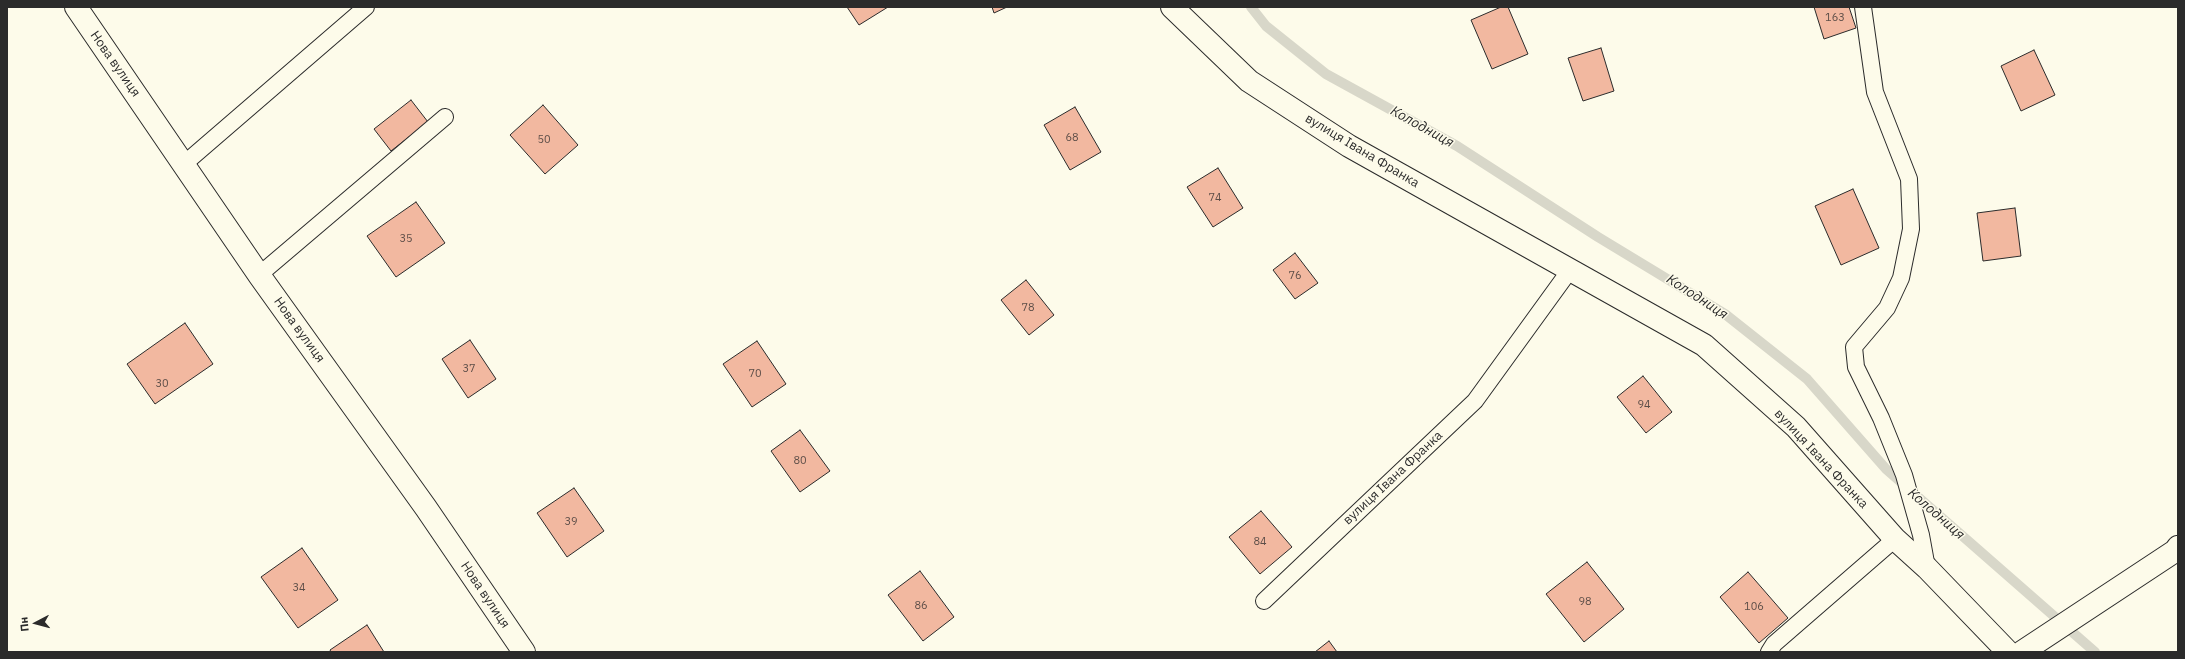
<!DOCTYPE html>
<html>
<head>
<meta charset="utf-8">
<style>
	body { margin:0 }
	#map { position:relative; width:2185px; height:659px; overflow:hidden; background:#fdfbea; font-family:"IBM Plex Sans",sans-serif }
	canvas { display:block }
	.frame { position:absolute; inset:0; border:8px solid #2b2b2b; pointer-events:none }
	.north { position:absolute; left:16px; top:603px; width:40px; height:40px; -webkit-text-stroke:3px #fdfbea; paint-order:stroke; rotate:264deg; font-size:11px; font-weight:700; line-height:16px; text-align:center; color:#2b2b2b }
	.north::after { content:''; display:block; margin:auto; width:14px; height:18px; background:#2b2b2b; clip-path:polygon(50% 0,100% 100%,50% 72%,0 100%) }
</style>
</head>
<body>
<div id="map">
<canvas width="2185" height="659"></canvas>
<div class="frame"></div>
<div class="north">Пн</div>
</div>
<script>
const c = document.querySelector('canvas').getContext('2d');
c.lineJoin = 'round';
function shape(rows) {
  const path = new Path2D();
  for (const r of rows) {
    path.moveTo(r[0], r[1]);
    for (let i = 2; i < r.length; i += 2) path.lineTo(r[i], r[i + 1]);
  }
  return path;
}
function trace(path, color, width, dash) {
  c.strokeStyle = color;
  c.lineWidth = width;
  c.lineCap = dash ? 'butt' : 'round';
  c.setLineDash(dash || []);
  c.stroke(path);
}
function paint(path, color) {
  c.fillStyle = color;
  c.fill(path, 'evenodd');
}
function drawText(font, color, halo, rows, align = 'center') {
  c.font = font + ' "IBM Plex Sans",sans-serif';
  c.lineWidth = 3;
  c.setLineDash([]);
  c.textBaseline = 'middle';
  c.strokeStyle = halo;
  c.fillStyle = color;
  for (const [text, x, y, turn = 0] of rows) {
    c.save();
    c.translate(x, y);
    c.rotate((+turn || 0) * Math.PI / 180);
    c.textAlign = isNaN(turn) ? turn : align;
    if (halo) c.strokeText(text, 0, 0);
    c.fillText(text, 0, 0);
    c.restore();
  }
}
trace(shape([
	[1251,7,1266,26,1326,74,1457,146,1598,237,1725,314,1807,379,1886,469,2095,652]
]), '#d8d7c9', 10);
const building = shape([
	[847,7,888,7,859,25,847,7],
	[992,7,1007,7,994,13,992,7],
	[1501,7,1508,7,1528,54,1492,69,1471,20,1501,7],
	[1814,7,1849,7,1856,28,1824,39,1814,7],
	[1601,48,1614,91,1583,101,1568,58,1601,48],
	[2034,50,2055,95,2021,111,2001,66,2034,50],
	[411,100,428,122,391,151,374,129,411,100],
	[543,105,578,145,545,174,510,135,543,105],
	[1075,107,1101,152,1070,170,1044,125,1075,107],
	[1218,168,1243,208,1213,227,1187,187,1218,168],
	[1853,189,1879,248,1841,265,1815,206,1853,189],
	[416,202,445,243,396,277,367,236,416,202],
	[2015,208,2021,256,1983,261,1977,213,2015,208],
	[1295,253,1318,283,1295,299,1273,270,1295,253],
	[1026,280,1054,315,1029,335,1001,300,1026,280],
	[185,323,213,364,155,404,127,364,185,323],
	[470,340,496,379,468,398,442,359,470,340],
	[757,341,786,384,752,407,723,364,757,341],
	[1643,376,1672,412,1646,433,1617,397,1643,376],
	[800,430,830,471,800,492,771,451,800,430],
	[574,488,604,531,567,557,537,513,574,488],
	[1261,511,1292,547,1260,574,1229,537,1261,511],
	[302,548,338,600,298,628,261,577,302,548],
	[1587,562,1624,609,1584,642,1546,594,1587,562],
	[920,571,954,617,923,641,888,595,920,571],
	[1748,572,1788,618,1759,643,1720,597,1748,572],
	[367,625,384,652,331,652,330,650,367,625],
	[1329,641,1337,652,1315,652,1329,641]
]);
paint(building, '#f2b8a0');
trace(building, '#2b2b2b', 1);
const lane = shape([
	[1863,7,1875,92,1909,179,1911,229,1901,278,1887,308,1854,347,1856,367,1881,418,1904,475,1921,535,1927,568],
	[184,164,366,7],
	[259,275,445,117],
	[1264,601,1475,401,1570,270],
	[1769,652,1774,644,1895,539]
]);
const street = shape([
	[76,7,259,275,426,508,524,652],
	[1172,7,1249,81,1349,146,1704,345,1796,427,1895,539,1927,568,2008,652],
	[2022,652,2175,551,2178,547]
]);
trace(lane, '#2b2b2b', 18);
trace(street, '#2b2b2b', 24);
trace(lane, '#fdfbea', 16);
trace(street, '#fdfbea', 22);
drawText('11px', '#5d4e48', null, [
	["163",1835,18],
	["68",1072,138],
	["50",544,140],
	["74",1215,198],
	["35",406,239],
	["76",1295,276],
	["78",1028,308],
	["37",469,369],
	["70",755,374],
	["30",162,384],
	["94",1644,405],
	["80",800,461],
	["39",571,522],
	["84",1260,542],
	["34",299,588],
	["98",1585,602],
	["86",921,606],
	["106",1754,607]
]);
drawText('13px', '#2b2b2b', '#fdfbea', [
	["Нова вулиця",115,64,55],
	["вулиця Івана Франка",1362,151,31],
	["Нова вулиця",299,330,54],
	["вулиця Івана Франка",1821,459,47],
	["вулиця Івана Франка",1393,478,-43],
	["Нова вулиця",485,595,56]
]);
drawText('italic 14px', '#2b2b2b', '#fdfbea', [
	["Колодниця",1422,127,29],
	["Колодниця",1697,297,33],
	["Колодниця",1936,514,41]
]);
</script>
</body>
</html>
